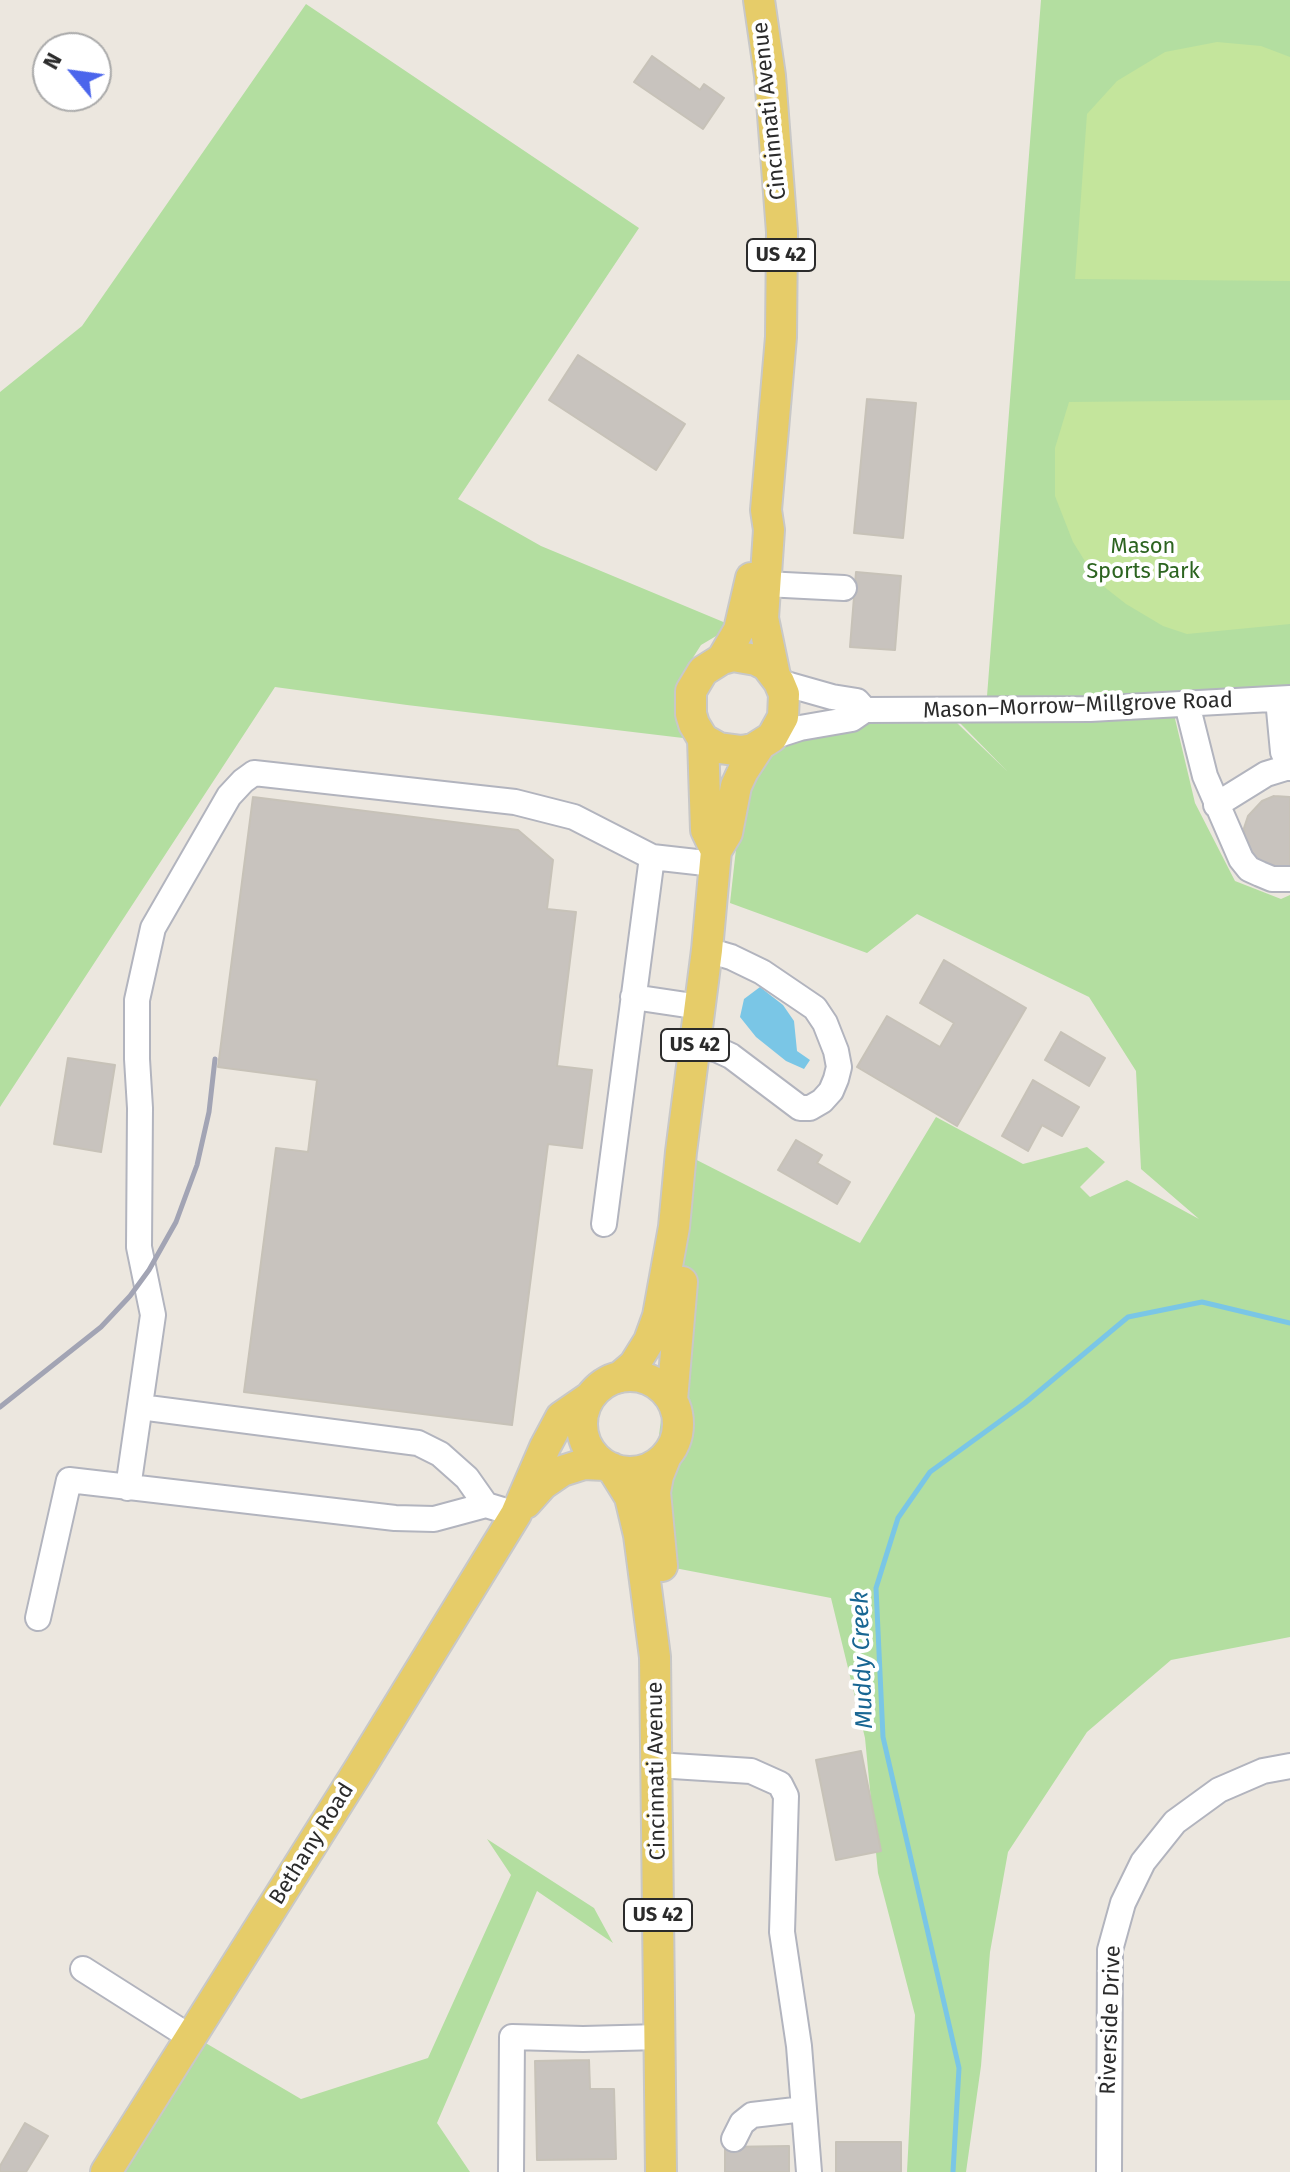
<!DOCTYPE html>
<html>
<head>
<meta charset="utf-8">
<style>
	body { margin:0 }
	#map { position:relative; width:1290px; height:2172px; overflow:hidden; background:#ece7df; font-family:"Fira Sans",sans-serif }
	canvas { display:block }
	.north { position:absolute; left:32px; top:32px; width:80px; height:80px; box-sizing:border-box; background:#fff; border:2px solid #aaa; border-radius:50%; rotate:299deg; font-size:22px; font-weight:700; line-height:32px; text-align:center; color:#2b2b2b }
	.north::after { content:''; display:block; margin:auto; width:28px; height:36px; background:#4b65ec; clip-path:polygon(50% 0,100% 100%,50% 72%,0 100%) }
</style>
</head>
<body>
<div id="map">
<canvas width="1290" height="2172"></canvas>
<div class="north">N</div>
</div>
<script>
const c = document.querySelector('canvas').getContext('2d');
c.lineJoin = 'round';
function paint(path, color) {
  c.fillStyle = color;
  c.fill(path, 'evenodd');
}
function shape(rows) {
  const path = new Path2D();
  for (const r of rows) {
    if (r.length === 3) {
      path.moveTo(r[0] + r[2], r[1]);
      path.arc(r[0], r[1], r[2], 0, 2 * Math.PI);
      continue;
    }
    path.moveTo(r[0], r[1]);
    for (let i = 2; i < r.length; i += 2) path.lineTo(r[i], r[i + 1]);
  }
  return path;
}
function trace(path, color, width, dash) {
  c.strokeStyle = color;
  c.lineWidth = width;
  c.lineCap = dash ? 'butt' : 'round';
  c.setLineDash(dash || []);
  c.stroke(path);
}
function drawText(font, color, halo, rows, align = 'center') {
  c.font = font + ' "Fira Sans",sans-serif';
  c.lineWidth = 8;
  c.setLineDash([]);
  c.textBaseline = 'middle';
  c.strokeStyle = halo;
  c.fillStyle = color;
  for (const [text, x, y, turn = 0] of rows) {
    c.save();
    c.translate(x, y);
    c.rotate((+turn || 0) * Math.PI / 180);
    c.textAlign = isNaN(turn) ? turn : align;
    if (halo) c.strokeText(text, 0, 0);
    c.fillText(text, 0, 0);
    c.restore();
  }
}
paint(shape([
	[1041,0,1290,0,1290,698,1172,706,1195,803,1235,881,1281,899,1290,895,1290,1637,1171,1660,1087,1732,1008,1852,990,1952,981,2066,966,2172,907,2172,915,2015,878,1873,865,1738,831,1598,659,1565,653,1455,658,1443,668,1365,681,1152,860,1243,936,1117,1023,1164,1087,1147,1105,1162,1080,1187,1090,1197,1127,1180,1199,1219,1141,1169,1136,1071,1089,997,917,914,867,953,730,903,741,804,752,773,772,752,791,739,869,718,957,723,1007,771,959,722,986,709],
	[306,4,639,228,458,499,541,546,733,626,701,645,687,667,680,693,683,738,407,705,275,687,0,1107,0,392,82,326],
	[487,1839,594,1908,613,1943,537,1891,437,2123,470,2172,106,2172,192,2035,301,2099,428,2058,511,1875]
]), '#b3dea0');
paint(shape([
	[1217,42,1261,46,1290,57,1290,281,1075,279,1087,114,1117,81,1165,52],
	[1290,400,1290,624,1187,634,1163,626,1126,604,1098,582,1073,542,1055,496,1055,448,1069,402]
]), '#c4e59c');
paint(shape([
	[760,987,783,1005,794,1021,797,1051,810,1060,804,1069,786,1061,756,1037,740,1017,744,999]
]), '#7ac6e6');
trace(shape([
	[953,2172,959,2068,883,1737,876,1588,898,1518,930,1472,1025,1403,1128,1317,1202,1302,1290,1323]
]), '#7ac6e6', 5);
const building = shape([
	[652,56,700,90,704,84,724,98,703,129,634,82,652,56],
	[578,355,685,424,656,470,549,400,578,355],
	[867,399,916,403,903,538,854,533,867,399],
	[856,572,901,576,895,650,850,647,856,572],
	[1274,796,1290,797,1290,867,1275,868,1263,865,1250,853,1245,841,1244,828,1248,816,1262,801,1274,796],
	[253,797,518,830,553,860,547,909,576,912,557,1066,592,1070,582,1148,548,1144,512,1425,244,1392,276,1148,308,1152,317,1080,218,1067,253,797],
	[944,960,1026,1008,957,1126,857,1067,887,1016,940,1047,954,1023,920,1003,944,960],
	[1061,1032,1105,1058,1089,1086,1045,1060,1061,1032],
	[68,1058,115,1065,101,1152,54,1144,68,1058],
	[1033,1080,1079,1107,1062,1136,1042,1125,1028,1151,1002,1136,1033,1080],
	[796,1140,822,1155,817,1163,850,1182,837,1204,778,1170,796,1140],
	[861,1751,881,1851,836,1860,816,1760,861,1751],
	[589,2060,590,2089,614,2089,616,2159,537,2160,535,2061,589,2060],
	[25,2123,48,2136,26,2172,0,2172,0,2166,25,2123],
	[836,2142,901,2142,901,2172,836,2172,836,2142],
	[789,2146,789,2172,725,2172,725,2147,789,2146]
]);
paint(building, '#c8c3be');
trace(building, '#c7c2b8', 2);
const minor = shape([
	[765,584,844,588],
	[779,682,832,697,857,701,865,710],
	[1278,699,1283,752,1290,768],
	[1187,704,1205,776,1241,859,1249,869,1260,874,1272,879,1290,879],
	[772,737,800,728,852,719,865,710,1090,709,1290,698],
	[1216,805,1266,774,1289,767],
	[633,997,700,1007],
	[695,1044,718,1050,731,1056,800,1108,810,1108,822,1101,831,1091,836,1079,839,1067,836,1051,825,1023,815,1008,762,972,731,957,707,950],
	[604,1224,652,857,714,864],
	[140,1407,418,1443,440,1454,467,1478,486,1505],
	[128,1488,153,1315,139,1247,140,1108,137,1059,137,1000,153,928,229,796,243,781,254,773,515,802,574,817,652,857],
	[38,1618,69,1480,395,1518,434,1519,486,1505,516,1514],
	[657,1765,751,1771,780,1784,786,1796,782,1932,799,2046,809,2172],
	[83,1969,190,2037],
	[734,2139,742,2123,752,2115,804,2109],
	[511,2172,512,2037,583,2039,660,2037],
	[1109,2172,1110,1950,1123,1903,1143,1862,1175,1822,1219,1790,1263,1771,1290,1766]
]);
const major = shape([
	[759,0,770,76,782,232,781,337,766,510,769,530,763,618,775,676],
	[733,656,756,660,766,665,779,682,784,694,783,717,772,737,753,749,742,751,719,748,703,739,694,724,691,714,691,691,703,671,722,659,733,656],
	[722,659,739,630,751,578],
	[703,739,706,830,716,851],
	[630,1424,48],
	[620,1377,634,1365,649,1341,658,1316,674,1227,681,1152,707,950,716,851,727,833,736,786,743,771,760,745],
	[672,1400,682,1282],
	[612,1468,630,1497,639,1535,655,1657,661,2172],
	[526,1503,543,1484,562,1471,584,1464,605,1465],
	[662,1566,655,1492,658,1476,666,1456],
	[106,2172,360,1768,516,1514,545,1447,561,1417,590,1397]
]);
trace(minor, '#b2b4be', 28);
trace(major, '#c8c8c8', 34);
trace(minor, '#fff', 24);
trace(major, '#e6cc69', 30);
trace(shape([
	[0,1407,101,1327,130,1296,149,1270,176,1222,197,1165,209,1112,215,1059]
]), '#a2a4b4', 5);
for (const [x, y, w] of [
	[781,255,68],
	[695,1045,68],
	[658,1915,68]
]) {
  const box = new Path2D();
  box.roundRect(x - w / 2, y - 16, w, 32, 6);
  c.fillStyle = '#fff';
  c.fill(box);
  trace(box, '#2b2b2b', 2);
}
drawText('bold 20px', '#2b2b2b', null, [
	["US 42",781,255],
	["US 42",695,1045],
	["US 42",658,1915]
]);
drawText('22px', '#2b2b2b', '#fff', [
	["Cincinnati Avenue",770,111,-96],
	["Mason–Morrow–Millgrove Road",1078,706,-2],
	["Cincinnati Avenue",657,1771,-91],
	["Bethany Road",312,1844,-58],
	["Riverside Drive",1111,2020,-88]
]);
drawText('22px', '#2c6420', '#fff', [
	["Mason",1143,547],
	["Sports Park",1143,572]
]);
drawText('italic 24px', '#186693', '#fff', [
	["Muddy Creek",863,1660,-92]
]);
</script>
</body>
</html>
